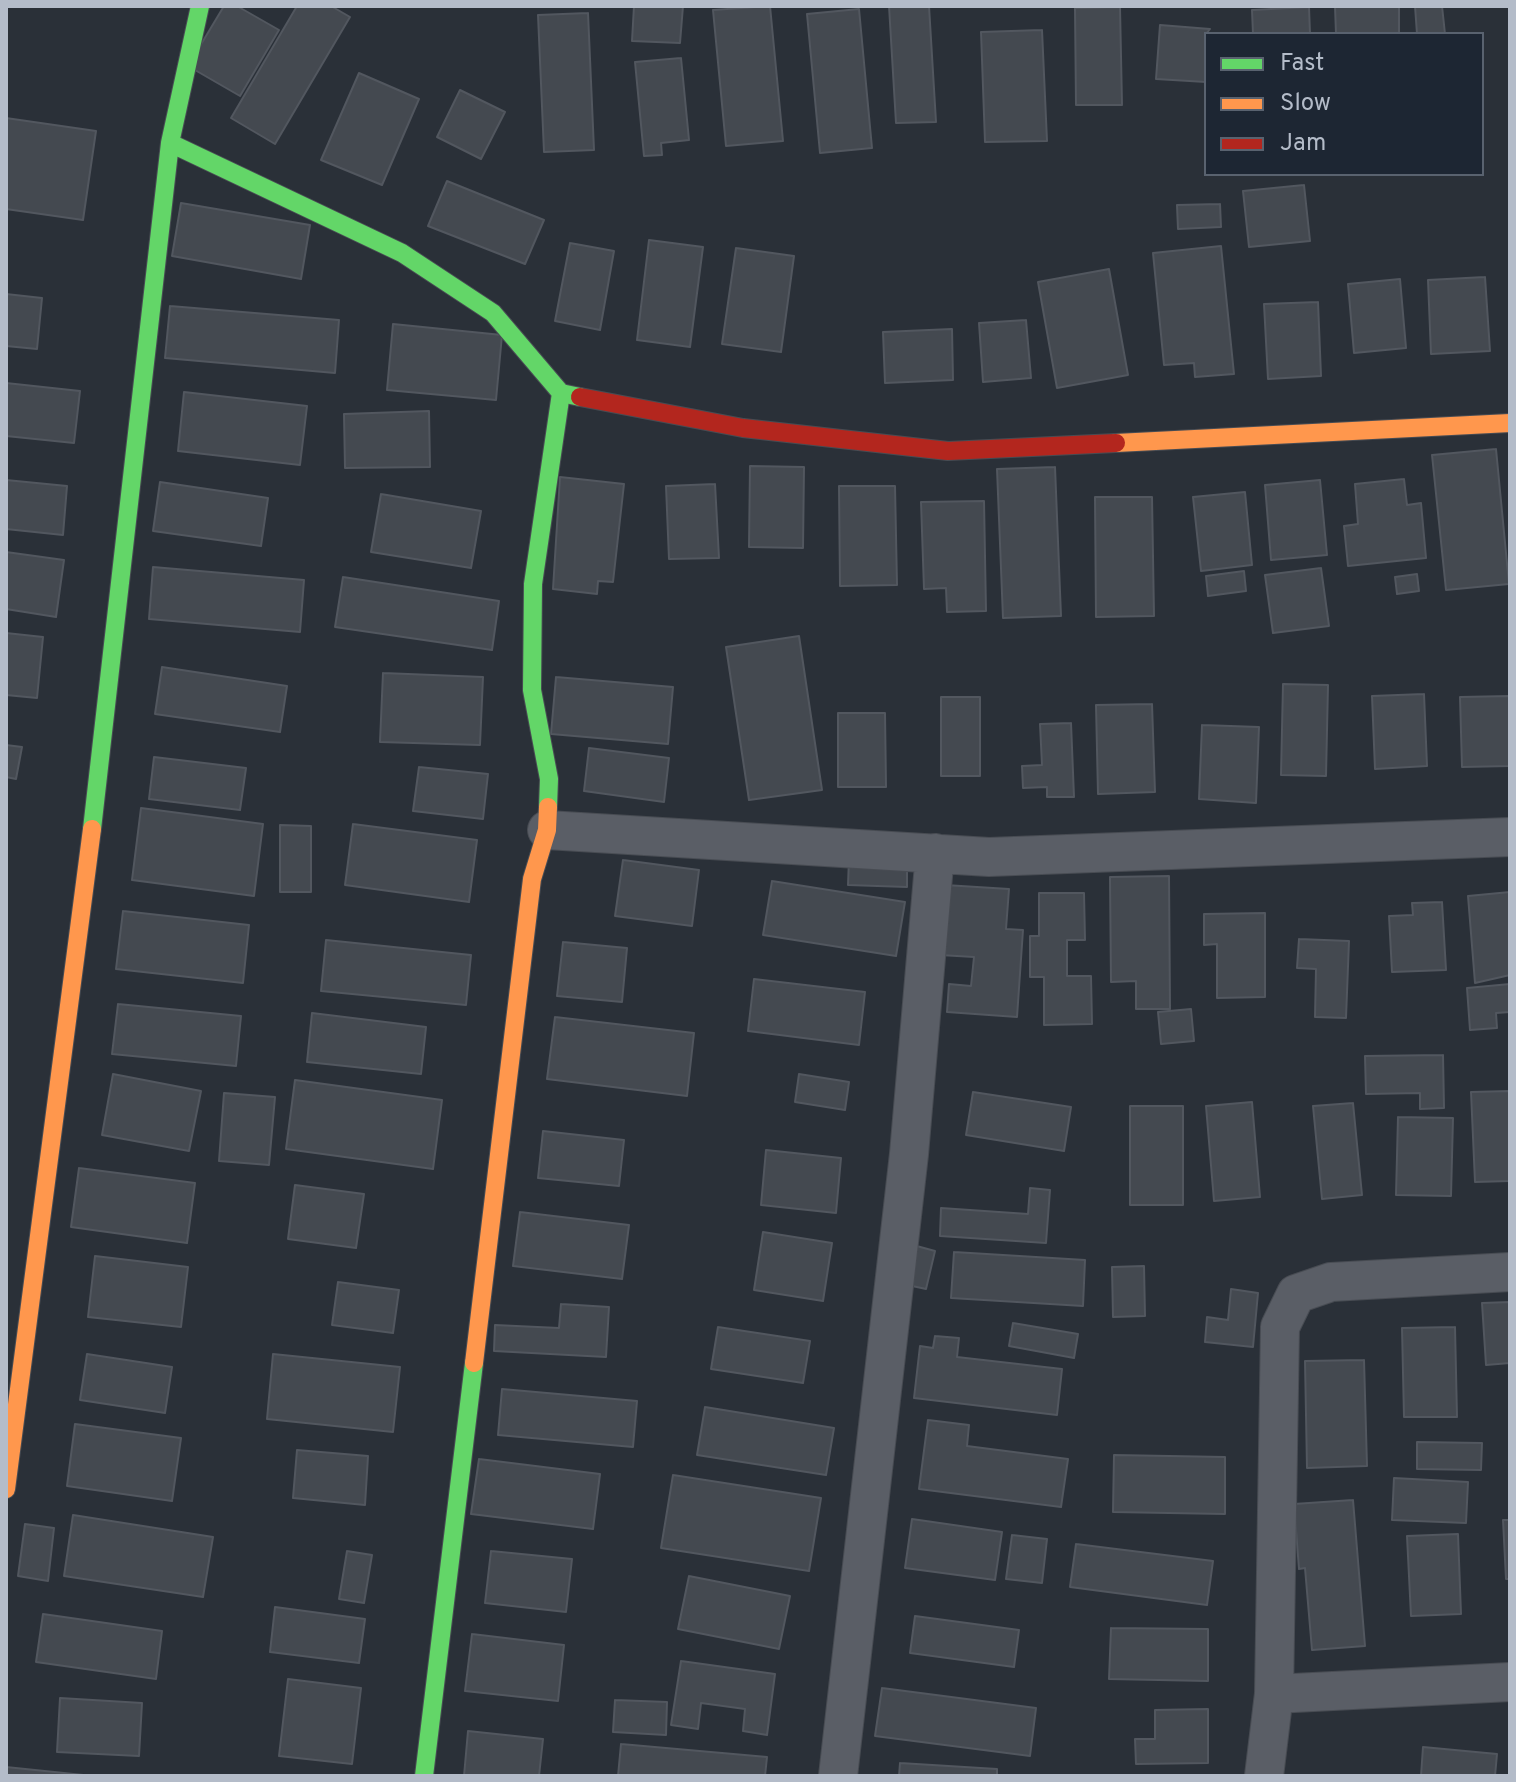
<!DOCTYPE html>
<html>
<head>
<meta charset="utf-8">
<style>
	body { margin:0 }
	#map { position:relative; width:1516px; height:1782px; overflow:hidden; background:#2a3038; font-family:Overpass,sans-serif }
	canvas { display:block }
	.frame { position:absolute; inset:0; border:8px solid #b4bcc9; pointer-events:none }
	.legend { position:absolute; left:1204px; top:32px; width:280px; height:144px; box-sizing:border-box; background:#1d2633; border:2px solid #59626f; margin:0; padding:10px 14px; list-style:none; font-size:24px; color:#b4bcc9 }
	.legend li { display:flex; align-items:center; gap:16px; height:40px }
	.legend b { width:40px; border:2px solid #59626f }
</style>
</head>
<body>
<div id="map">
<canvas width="1516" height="1782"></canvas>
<div class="frame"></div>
<ul class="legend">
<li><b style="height:10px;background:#63d668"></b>Fast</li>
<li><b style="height:10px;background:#ff974d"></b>Slow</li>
<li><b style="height:10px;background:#b3261e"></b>Jam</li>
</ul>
</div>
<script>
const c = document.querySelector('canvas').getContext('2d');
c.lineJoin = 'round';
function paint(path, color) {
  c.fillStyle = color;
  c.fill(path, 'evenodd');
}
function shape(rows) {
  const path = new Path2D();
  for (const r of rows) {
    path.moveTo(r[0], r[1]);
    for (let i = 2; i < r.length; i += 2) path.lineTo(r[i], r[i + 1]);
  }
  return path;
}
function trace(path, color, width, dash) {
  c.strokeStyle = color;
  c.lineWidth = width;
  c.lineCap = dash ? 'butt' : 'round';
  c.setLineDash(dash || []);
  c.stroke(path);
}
const building = shape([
	[224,6,237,6,279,30,240,96,188,66,224,6],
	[297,6,331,6,350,17,275,144,231,118,297,6],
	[634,6,683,6,680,43,632,41,634,6],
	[770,6,783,141,726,146,713,10,770,6],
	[889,6,929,6,936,122,896,123,889,6],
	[1335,6,1399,6,1399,34,1336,34,1335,6],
	[1415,6,1442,6,1445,34,1417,34,1415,6],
	[1120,7,1122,105,1076,105,1075,8,1120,7],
	[1309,7,1310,34,1253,34,1252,10,1309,7],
	[859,9,872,148,820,153,807,14,859,9],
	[588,13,594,150,544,152,538,15,588,13],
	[1160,25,1210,29,1206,34,1206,82,1156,79,1160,25],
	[1042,30,1047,141,985,142,981,32,1042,30],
	[681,58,689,140,661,143,662,155,644,156,635,62,681,58],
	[359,73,419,99,382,185,321,160,359,73],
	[460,90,505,112,481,159,437,137,460,90],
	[6,118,96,131,83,220,6,209,6,118],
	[447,181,544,220,525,264,428,226,447,181],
	[1304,185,1310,241,1249,247,1243,191,1304,185],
	[181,203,310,225,301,279,172,256,181,203],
	[1220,204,1221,227,1178,229,1177,205,1220,204],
	[649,240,703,247,690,347,637,340,649,240],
	[570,243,614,251,600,330,555,321,570,243],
	[1221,246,1234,374,1195,377,1194,363,1164,365,1153,253,1221,246],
	[736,248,794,256,781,352,722,344,736,248],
	[1109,269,1128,375,1057,388,1038,282,1109,269],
	[1485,277,1490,351,1431,354,1428,280,1485,277],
	[1400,279,1406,348,1354,353,1348,284,1400,279],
	[6,294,42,298,37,349,6,346,6,294],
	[1318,302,1321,376,1268,379,1264,304,1318,302],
	[170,306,339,320,335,373,165,358,170,306],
	[1026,320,1031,378,983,382,979,323,1026,320],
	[393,324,502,335,496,400,387,390,393,324],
	[952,329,953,380,885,383,883,332,952,329],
	[6,383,80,391,74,443,6,436,6,383],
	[184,392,307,406,300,465,178,451,184,392],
	[429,411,430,467,345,468,344,414,429,411],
	[1496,449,1509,584,1446,590,1432,455,1496,449],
	[750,466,804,467,803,548,749,547,750,466],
	[1055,467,1061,616,1003,618,997,469,1055,467],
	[560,477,624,484,613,582,598,581,597,594,553,589,560,477],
	[1404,479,1407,505,1421,503,1426,558,1348,566,1344,526,1358,524,1355,484,1404,479],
	[6,480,67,486,63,535,6,529,6,480],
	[1320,480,1327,555,1271,560,1265,485,1320,480],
	[160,482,268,498,261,546,153,531,160,482],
	[715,484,719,558,669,559,666,486,715,484],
	[839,486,895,486,897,585,840,586,839,486],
	[1245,492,1252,565,1201,571,1193,497,1245,492],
	[381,494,481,511,471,568,371,552,381,494],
	[1095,497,1152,497,1154,616,1096,617,1095,497],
	[984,501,986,611,947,612,946,588,924,589,921,502,984,501],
	[6,552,64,560,56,617,6,609,6,552],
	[153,567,304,580,300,632,149,619,153,567],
	[1321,568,1329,626,1273,633,1265,575,1321,568],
	[1244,571,1246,591,1208,596,1206,576,1244,571],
	[1417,574,1419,591,1397,594,1395,577,1417,574],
	[343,577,499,601,492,650,335,627,343,577],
	[6,633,43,637,37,698,6,695,6,633],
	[799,636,822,790,749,800,726,647,799,636],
	[162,667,287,686,280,732,155,714,162,667],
	[383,673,483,677,480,745,380,742,383,673],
	[556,677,673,687,668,744,551,734,556,677],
	[1283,684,1328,685,1326,776,1281,775,1283,684],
	[1424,694,1427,766,1375,769,1372,696,1424,694],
	[1510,696,1510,766,1462,767,1460,697,1510,696],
	[941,697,980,697,980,776,941,776,941,697],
	[1152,704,1155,792,1098,794,1096,705,1152,704],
	[838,713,885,713,886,787,838,787,838,713],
	[1071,723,1074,797,1047,797,1047,787,1023,788,1022,766,1042,765,1040,724,1071,723],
	[1202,725,1259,727,1256,803,1199,799,1202,725],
	[6,745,22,747,16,779,6,777,6,745],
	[589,748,669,758,664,802,584,791,589,748],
	[154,757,246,768,240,810,149,799,154,757],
	[419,767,488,774,483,819,413,811,419,767],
	[141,808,263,824,254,896,132,880,141,808],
	[353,824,477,840,469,902,345,885,353,824],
	[280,825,311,826,311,892,280,892,280,825],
	[849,858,907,860,907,887,848,885,849,858],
	[623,860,699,870,692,926,615,916,623,860],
	[1169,876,1170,1009,1136,1009,1136,981,1111,982,1110,877,1169,876],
	[772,881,905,902,896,956,763,935,772,881],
	[945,885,1009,889,1006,929,1023,930,1017,1017,947,1012,949,984,971,986,974,957,940,955,945,885],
	[1510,892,1510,975,1475,983,1468,896,1510,892],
	[1039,893,1084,893,1085,940,1067,940,1067,976,1091,976,1092,1024,1044,1025,1044,977,1030,977,1030,936,1039,936,1039,893],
	[1442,902,1446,970,1392,972,1389,916,1413,915,1412,903,1442,902],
	[123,911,249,925,243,983,116,969,123,911],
	[1265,913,1265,997,1217,998,1217,944,1204,945,1204,914,1265,913],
	[1299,939,1349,941,1346,1018,1315,1017,1316,969,1297,968,1299,939],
	[326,940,471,955,466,1005,321,991,326,940],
	[563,942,627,948,622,1002,557,996,563,942],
	[754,979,865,992,859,1045,748,1031,754,979],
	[1510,984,1510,1012,1496,1013,1497,1028,1470,1030,1467,988,1510,984],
	[118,1004,241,1016,236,1066,112,1054,118,1004],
	[1191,1009,1194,1041,1161,1044,1158,1012,1191,1009],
	[312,1013,426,1027,421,1074,307,1062,312,1013],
	[555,1017,694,1033,687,1096,547,1079,555,1017],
	[1443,1055,1444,1108,1420,1109,1420,1093,1366,1094,1365,1056,1443,1055],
	[113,1074,201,1091,189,1151,102,1135,113,1074],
	[799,1074,849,1082,845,1110,795,1102,799,1074],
	[295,1080,442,1100,433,1169,286,1149,295,1080],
	[1510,1091,1510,1181,1475,1182,1471,1092,1510,1091],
	[973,1092,1071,1107,1064,1151,966,1135,973,1092],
	[224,1093,275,1097,269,1165,219,1161,224,1093],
	[1252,1102,1260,1197,1214,1201,1206,1106,1252,1102],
	[1353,1103,1362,1195,1322,1199,1313,1106,1353,1103],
	[1130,1106,1183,1106,1183,1205,1130,1205,1130,1106],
	[1398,1117,1453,1118,1451,1196,1396,1195,1398,1117],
	[543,1131,624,1140,619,1186,538,1178,543,1131],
	[766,1150,841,1158,836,1213,761,1205,766,1150],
	[79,1168,195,1183,187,1243,71,1227,79,1168],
	[295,1185,364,1194,356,1248,288,1239,295,1185],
	[1030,1188,1050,1190,1046,1243,940,1236,941,1208,1028,1214,1030,1188],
	[520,1212,629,1225,622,1279,513,1266,520,1212],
	[763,1232,832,1243,823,1301,754,1290,763,1232],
	[913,1245,935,1251,926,1289,903,1284,913,1245],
	[954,1252,1085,1260,1083,1306,951,1298,954,1252],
	[95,1256,188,1267,181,1327,88,1317,95,1256],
	[1144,1266,1145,1316,1113,1317,1112,1267,1144,1266],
	[338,1282,399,1290,393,1333,332,1325,338,1282],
	[1231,1289,1258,1293,1253,1347,1205,1342,1207,1317,1228,1320,1231,1289],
	[1510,1302,1510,1368,1510,1363,1486,1365,1482,1303,1510,1302],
	[561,1304,609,1307,606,1357,494,1351,495,1325,559,1328,561,1304],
	[1013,1323,1078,1334,1074,1358,1009,1346,1013,1323],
	[718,1327,810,1341,803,1383,711,1369,718,1327],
	[1455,1327,1457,1417,1404,1417,1402,1328,1455,1327],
	[935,1336,959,1338,957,1357,1062,1369,1057,1415,914,1398,920,1346,933,1348,935,1336],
	[87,1354,172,1367,165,1413,80,1400,87,1354],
	[273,1354,400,1367,393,1432,267,1419,273,1354],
	[1364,1360,1367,1466,1307,1468,1305,1361,1364,1360],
	[502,1389,637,1401,633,1447,498,1435,502,1389],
	[705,1407,834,1428,826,1475,697,1455,705,1407],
	[928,1420,969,1425,967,1446,1068,1459,1061,1507,919,1489,928,1420],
	[75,1424,181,1438,172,1501,67,1486,75,1424],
	[1417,1442,1482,1443,1481,1470,1417,1469,1417,1442],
	[297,1450,368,1456,365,1505,293,1498,297,1450],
	[1114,1455,1225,1457,1225,1514,1113,1512,1114,1455],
	[479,1459,600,1474,593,1529,471,1514,479,1459],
	[673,1475,821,1498,809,1571,661,1548,673,1475],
	[1394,1478,1468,1482,1466,1523,1392,1520,1394,1478],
	[1353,1500,1365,1646,1312,1650,1305,1568,1299,1569,1294,1504,1353,1500],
	[73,1515,213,1537,203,1597,64,1576,73,1515],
	[912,1519,1002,1532,995,1580,905,1568,912,1519],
	[1503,1520,1510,1520,1510,1579,1506,1579,1503,1520],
	[25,1524,54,1528,48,1581,18,1576,25,1524],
	[1458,1534,1461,1614,1411,1616,1407,1536,1458,1534],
	[1012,1535,1047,1539,1042,1583,1006,1579,1012,1535],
	[1076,1544,1213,1561,1207,1605,1070,1587,1076,1544],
	[347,1551,372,1555,364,1603,339,1599,347,1551],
	[491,1551,572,1559,566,1612,485,1603,491,1551],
	[689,1576,790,1596,779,1649,678,1629,689,1576],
	[275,1607,365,1619,359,1663,270,1652,275,1607],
	[43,1614,162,1631,156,1679,36,1662,43,1614],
	[915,1616,1019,1630,1014,1667,910,1653,915,1616],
	[1111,1628,1208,1629,1208,1681,1109,1679,1111,1628],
	[472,1634,564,1645,558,1701,465,1691,472,1634],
	[681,1661,775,1674,767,1735,743,1731,745,1709,701,1703,698,1729,671,1725,681,1661],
	[288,1679,361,1688,352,1764,279,1756,288,1679],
	[882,1688,1036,1708,1030,1756,875,1736,882,1688],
	[60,1698,142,1703,139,1756,57,1752,60,1698],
	[615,1700,667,1702,666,1735,613,1732,615,1700],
	[1208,1709,1208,1763,1136,1764,1135,1739,1155,1739,1155,1710,1208,1709],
	[468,1731,543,1739,539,1776,464,1776,468,1731],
	[621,1744,767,1757,765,1776,618,1776,621,1744],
	[1423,1747,1497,1754,1495,1776,1421,1776,1423,1747],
	[900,1763,997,1769,997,1776,899,1776,900,1763],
	[6,1767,93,1776,6,1776,6,1767]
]);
paint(building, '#444950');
trace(building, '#52575f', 2);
const street = shape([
	[547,830,989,857,1510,837],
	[1274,1694,1510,1682],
	[838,1776,909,1154,935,853],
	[1264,1776,1274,1694,1280,1327,1296,1294,1331,1282,1510,1272]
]);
const fast = shape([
	[170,143,402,253,493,313,561,393,580,397],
	[548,807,549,779,532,690,533,584,561,393],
	[92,829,170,143,200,6],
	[424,1776,474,1363]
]);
const slow = shape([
	[1116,443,1510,423],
	[474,1363,532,879,547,830,548,807],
	[6,1489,92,829]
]);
const jam = shape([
	[580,397,743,428,948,451,1116,443]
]);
trace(street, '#484c53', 40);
trace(fast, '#484c53', 20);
trace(slow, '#484c53', 20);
trace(jam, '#484c53', 20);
trace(street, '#5a5e66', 38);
trace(fast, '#63d668', 18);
trace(slow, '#ff974d', 18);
trace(jam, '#b3261e', 18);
</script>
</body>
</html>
